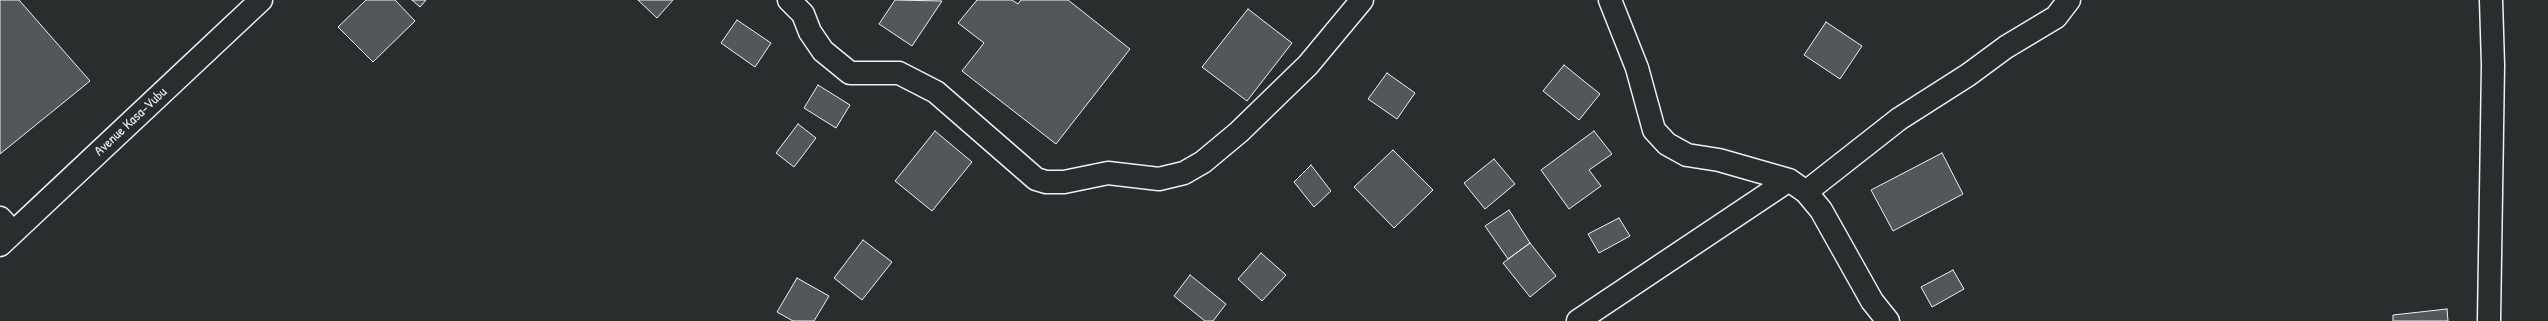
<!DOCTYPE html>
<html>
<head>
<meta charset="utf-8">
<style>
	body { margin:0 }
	canvas { display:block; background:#2a2d2e }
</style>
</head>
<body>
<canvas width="2548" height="321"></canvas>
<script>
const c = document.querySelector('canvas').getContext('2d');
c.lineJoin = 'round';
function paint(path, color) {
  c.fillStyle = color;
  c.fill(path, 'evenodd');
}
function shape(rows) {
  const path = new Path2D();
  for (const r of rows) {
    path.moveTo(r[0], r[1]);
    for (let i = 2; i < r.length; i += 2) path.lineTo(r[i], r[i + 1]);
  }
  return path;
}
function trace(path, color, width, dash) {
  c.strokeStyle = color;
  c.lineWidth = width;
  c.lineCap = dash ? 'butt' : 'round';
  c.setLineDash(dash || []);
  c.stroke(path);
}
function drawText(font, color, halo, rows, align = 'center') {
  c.font = font + ' "Patrick Hand",sans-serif';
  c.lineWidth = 3.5;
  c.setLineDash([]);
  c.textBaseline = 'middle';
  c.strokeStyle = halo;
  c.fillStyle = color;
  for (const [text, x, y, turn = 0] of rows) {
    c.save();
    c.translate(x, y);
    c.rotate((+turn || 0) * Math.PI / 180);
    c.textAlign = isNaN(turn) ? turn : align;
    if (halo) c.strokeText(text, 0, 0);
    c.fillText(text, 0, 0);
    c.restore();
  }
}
const building = shape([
	[0,0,19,0,90,81,0,154,0,0],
	[366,0,395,0,415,21,373,62,338,27,366,0],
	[412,0,426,0,420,7,412,0],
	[638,0,673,0,657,18,638,0],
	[895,0,942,1,912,46,879,24,895,0],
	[977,0,1012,0,1018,4,1021,0,1068,0,1130,49,1056,144,962,71,984,43,958,23,977,0],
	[1248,9,1292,43,1247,101,1202,67,1248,9],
	[737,20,771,43,755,67,721,43,737,20],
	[1826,22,1862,46,1840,79,1804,55,1826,22],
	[1564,65,1600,94,1579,120,1543,91,1564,65],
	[1387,73,1415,93,1397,119,1368,99,1387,73],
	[818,85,850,105,836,128,804,108,818,85],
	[798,124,816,138,794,167,776,153,798,124],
	[935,131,972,162,932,211,895,181,935,131],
	[1594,131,1612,154,1589,170,1601,186,1569,209,1541,170,1594,131],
	[1393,150,1433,190,1394,228,1354,187,1393,150],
	[1942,153,1963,194,1893,231,1871,190,1942,153],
	[1494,159,1515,184,1485,209,1464,183,1494,159],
	[1311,165,1331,191,1314,207,1294,182,1311,165],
	[1509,210,1530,243,1508,259,1485,226,1509,210],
	[1619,218,1630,236,1599,253,1588,234,1619,218],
	[863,240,892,262,862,300,834,278,863,240],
	[1530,243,1556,276,1530,297,1503,263,1530,243],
	[1261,253,1286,275,1262,301,1238,279,1261,253],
	[1953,270,1964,289,1932,307,1921,287,1953,270],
	[1190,275,1226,304,1213,321,1205,321,1174,296,1190,275],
	[797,278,829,296,814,321,793,321,777,312,797,278],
	[2447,309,2448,321,2393,321,2393,315,2447,309]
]);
paint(building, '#535759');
trace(building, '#e8f1f8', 1);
const minor = shape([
	[789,0,803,14,810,32,823,51,850,73,899,73,936,92,1036,179,1046,182,1064,182,1108,173,1159,179,1184,173,1203,162,1239,132,1308,65,1362,0],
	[1610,0,1637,68,1654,130,1667,144,1687,155,1719,160,1789,180,1806,192,1821,210,1872,301,1888,321],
	[1806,192,1899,119,1968,75,2006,47,2056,17,2069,0],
	[0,218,13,232],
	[1578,321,1789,180],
	[2489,321,2493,65,2491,0]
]);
const trunk = shape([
	[0,245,261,0]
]);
trace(minor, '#e8f1f8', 25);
trace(trunk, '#e8f1f8', 25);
trace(minor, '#2a2d2e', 22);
trace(trunk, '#2a2d2e', 22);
drawText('14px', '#e8f1f8', '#2a2d2e', [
	["Avenue Kasa-Vubu",131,122,-43]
]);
</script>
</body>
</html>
